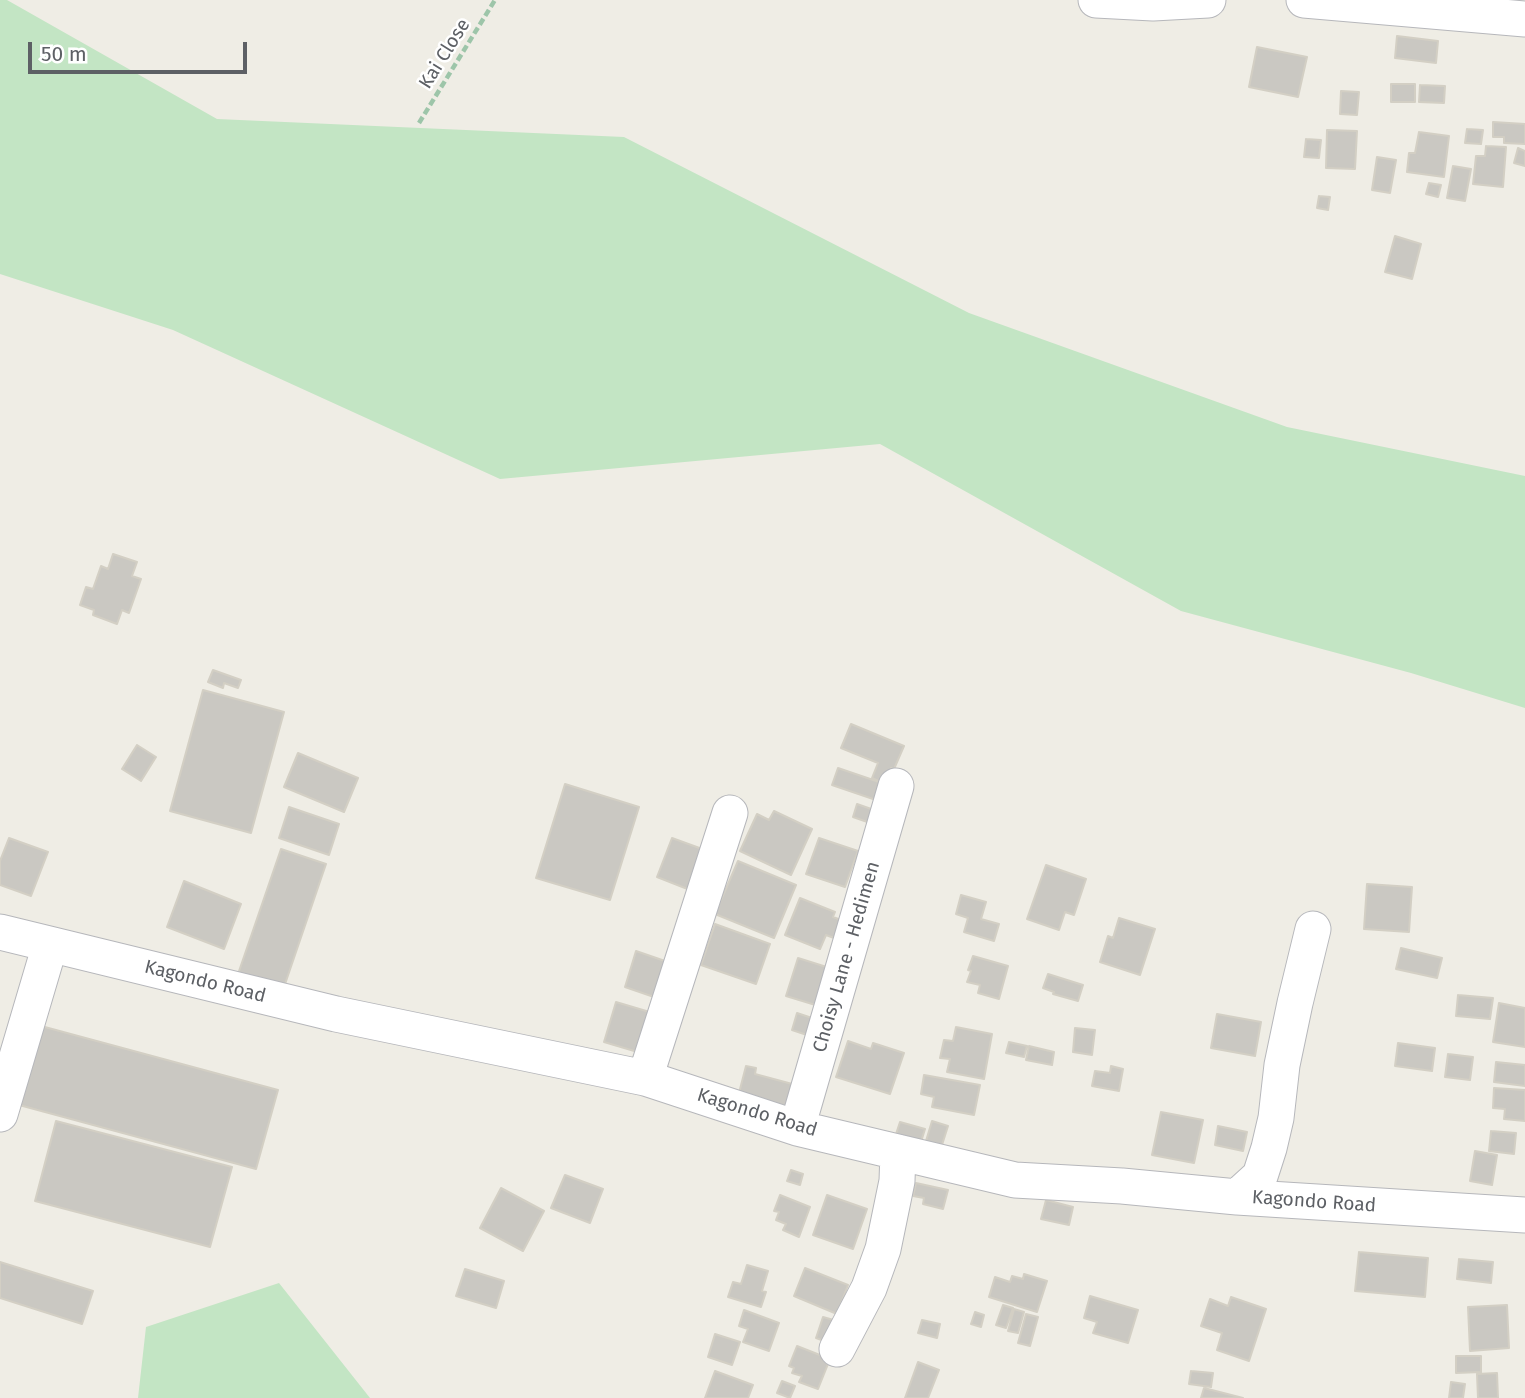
<!DOCTYPE html>
<html>
<head>
<meta charset="utf-8">
<style>
	body { margin:0 }
	#map { position:relative; width:1525px; height:1398px; overflow:hidden; background:#efede5; font-family:"Fira Sans",sans-serif }
	canvas { display:block }
	.scale { position:absolute; left:28px; top:42px; width:219px; height:32px; box-sizing:border-box; border:4px solid #5d6065; border-top:0; padding-left:9px; font-size:21px; line-height:24px; white-space:nowrap; color:#5d6065; -webkit-text-stroke:5px #fff; paint-order:stroke }
</style>
</head>
<body>
<div id="map">
<canvas width="1525" height="1398"></canvas>
<div class="scale">50 m</div>
</div>
<script>
const c = document.querySelector('canvas').getContext('2d');
c.lineJoin = 'round';
function paint(path, color) {
  c.fillStyle = color;
  c.fill(path, 'evenodd');
}
function shape(rows) {
  const path = new Path2D();
  for (const r of rows) {
    path.moveTo(r[0], r[1]);
    for (let i = 2; i < r.length; i += 2) path.lineTo(r[i], r[i + 1]);
  }
  return path;
}
function trace(path, color, width, dash) {
  c.strokeStyle = color;
  c.lineWidth = width;
  c.lineCap = dash ? 'butt' : 'round';
  c.setLineDash(dash || []);
  c.stroke(path);
}
function drawText(font, color, halo, rows, align = 'center') {
  c.font = font + ' "Fira Sans",sans-serif';
  c.lineWidth = 5;
  c.setLineDash([]);
  c.textBaseline = 'middle';
  c.strokeStyle = halo;
  c.fillStyle = color;
  for (const [text, x, y, turn = 0] of rows) {
    c.save();
    c.translate(x, y);
    c.rotate((+turn || 0) * Math.PI / 180);
    c.textAlign = isNaN(turn) ? turn : align;
    if (halo) c.strokeText(text, 0, 0);
    c.fillText(text, 0, 0);
    c.restore();
  }
}
paint(shape([
	[0,0,7,0,217,119,624,137,969,313,1287,427,1525,476,1525,708,1411,673,1181,611,880,444,500,479,173,330,0,274],
	[279,1283,370,1398,138,1398,146,1327]
]), '#c3e5c4');
const building = shape([
	[1397,36,1438,41,1436,63,1395,58,1397,36],
	[1257,47,1307,57,1298,97,1249,87,1257,47],
	[1391,84,1415,84,1415,102,1391,102,1391,84],
	[1420,85,1445,86,1444,103,1419,102,1420,85],
	[1341,91,1359,92,1357,115,1340,114,1341,91],
	[1493,122,1525,124,1525,144,1504,143,1504,137,1493,137,1493,122],
	[1467,129,1483,130,1481,144,1465,143,1467,129],
	[1327,130,1357,131,1355,169,1326,168,1327,130],
	[1419,132,1449,136,1444,177,1407,172,1409,153,1415,153,1419,132],
	[1306,139,1321,140,1319,158,1304,157,1306,139],
	[1486,146,1506,147,1503,187,1473,184,1476,156,1485,156,1486,146],
	[1518,148,1525,151,1525,166,1514,163,1518,148],
	[1377,157,1396,160,1390,193,1372,190,1377,157],
	[1453,166,1471,169,1465,201,1447,198,1453,166],
	[1429,183,1441,185,1438,197,1426,194,1429,183],
	[1319,196,1330,197,1328,210,1317,208,1319,196],
	[1395,236,1421,244,1412,279,1385,272,1395,236],
	[113,554,137,562,132,576,141,579,129,613,122,610,117,624,93,615,94,610,80,605,86,587,93,589,101,566,108,569,113,554],
	[213,670,241,680,238,688,224,683,223,688,208,682,213,670],
	[203,690,284,712,251,833,170,811,203,690],
	[851,724,904,746,894,769,891,768,885,784,872,778,878,763,841,748,851,724],
	[137,745,156,757,141,781,122,769,137,745],
	[298,753,358,778,344,812,284,787,298,753],
	[838,768,882,783,876,800,832,785,838,768],
	[565,784,639,807,610,900,536,878,565,784],
	[857,804,877,811,873,824,853,817,857,804],
	[289,807,339,824,329,855,279,838,289,807],
	[774,811,812,829,791,875,740,851,757,814,769,820,774,811],
	[9,838,48,852,31,896,0,885,0,861,9,838],
	[672,838,705,850,690,890,657,877,672,838],
	[819,838,858,851,845,887,806,874,819,838],
	[281,849,326,864,282,993,237,977,281,849],
	[738,861,796,885,774,938,715,914,738,861],
	[1046,865,1086,879,1074,915,1065,912,1059,930,1027,919,1046,865],
	[184,881,241,904,224,949,167,927,184,881],
	[1367,884,1412,887,1409,932,1364,929,1367,884],
	[961,895,986,902,981,919,999,924,994,941,964,932,968,918,956,914,961,895],
	[800,898,835,912,833,917,841,920,834,938,826,935,820,949,785,935,800,898],
	[1119,918,1155,929,1140,975,1100,962,1108,936,1113,938,1119,918],
	[715,924,770,944,756,984,701,965,715,924],
	[1401,948,1442,958,1437,978,1396,969,1401,948],
	[636,951,665,961,654,997,625,987,636,951],
	[973,956,1008,966,999,999,978,993,980,985,967,982,971,971,968,970,973,956],
	[798,958,833,969,822,1007,786,996,798,958],
	[1048,974,1083,985,1078,1001,1053,994,1054,992,1043,988,1048,974],
	[1458,995,1493,998,1490,1019,1456,1016,1458,995],
	[616,1002,653,1013,641,1053,604,1042,616,1002],
	[1499,1003,1525,1008,1525,1047,1493,1042,1499,1003],
	[797,1013,821,1021,816,1038,792,1030,797,1013],
	[1217,1014,1261,1022,1255,1056,1211,1048,1217,1014],
	[30,1023,278,1090,256,1169,8,1102,30,1023],
	[956,1027,992,1034,984,1079,947,1072,950,1059,940,1058,944,1040,953,1041,956,1027],
	[1075,1028,1095,1030,1092,1055,1073,1052,1075,1028],
	[848,1041,871,1049,873,1043,904,1053,890,1094,836,1077,848,1041],
	[1009,1042,1027,1046,1024,1057,1006,1053,1009,1042],
	[1398,1043,1435,1048,1432,1071,1395,1066,1398,1043],
	[1029,1046,1054,1052,1052,1065,1026,1060,1029,1046],
	[1448,1054,1473,1057,1470,1080,1445,1077,1448,1054],
	[1496,1062,1525,1065,1525,1086,1494,1082,1496,1062],
	[746,1066,756,1068,755,1074,796,1085,790,1107,739,1093,746,1066],
	[1111,1066,1123,1069,1119,1091,1092,1086,1095,1071,1110,1073,1111,1066],
	[924,1075,980,1085,974,1115,932,1107,934,1097,921,1094,924,1075],
	[1494,1088,1525,1090,1525,1121,1504,1119,1505,1109,1493,1108,1494,1088],
	[1161,1112,1203,1120,1194,1163,1152,1155,1161,1112],
	[56,1121,232,1167,210,1247,35,1201,56,1121],
	[932,1121,948,1126,942,1145,926,1141,932,1121],
	[900,1122,925,1129,921,1142,896,1134,900,1122],
	[1218,1126,1247,1132,1243,1151,1215,1145,1218,1126],
	[1491,1131,1516,1133,1514,1154,1489,1151,1491,1131],
	[1475,1151,1497,1155,1492,1185,1470,1181,1475,1151],
	[791,1170,803,1174,800,1185,787,1181,791,1170],
	[565,1175,603,1189,590,1223,551,1208,565,1175],
	[916,1183,948,1190,943,1209,923,1204,924,1198,913,1196,916,1183],
	[501,1188,544,1211,523,1251,480,1228,501,1188],
	[780,1195,810,1207,799,1237,783,1230,786,1224,776,1220,779,1212,774,1211,780,1195],
	[827,1195,867,1209,853,1249,813,1235,827,1195],
	[1046,1200,1073,1207,1069,1225,1041,1219,1046,1200],
	[1359,1252,1428,1258,1425,1297,1355,1291,1359,1252],
	[1459,1259,1493,1262,1491,1283,1457,1279,1459,1259],
	[0,1262,93,1291,82,1324,0,1298,0,1262],
	[747,1265,768,1271,762,1291,766,1292,761,1307,728,1297,733,1282,741,1284,747,1265],
	[805,1268,848,1285,837,1314,794,1296,805,1268],
	[465,1269,504,1281,496,1308,456,1296,465,1269],
	[1024,1274,1047,1281,1037,1312,989,1297,995,1277,1010,1282,1012,1276,1023,1279,1024,1274],
	[1090,1296,1138,1310,1128,1343,1093,1333,1097,1322,1084,1318,1090,1296],
	[1231,1297,1266,1309,1249,1361,1217,1350,1222,1333,1201,1326,1210,1299,1228,1306,1231,1297],
	[1003,1305,1013,1308,1006,1328,996,1325,1003,1305],
	[1507,1305,1509,1348,1470,1351,1468,1307,1507,1305],
	[1014,1309,1024,1312,1018,1333,1008,1331,1014,1309],
	[744,1310,779,1323,769,1351,743,1342,748,1329,739,1326,744,1310],
	[975,1312,984,1315,981,1327,971,1324,975,1312],
	[1026,1314,1038,1317,1030,1346,1018,1343,1026,1314],
	[823,1317,837,1321,830,1343,816,1338,823,1317],
	[922,1320,940,1324,937,1338,918,1333,922,1320],
	[715,1334,740,1342,732,1365,708,1357,715,1334],
	[797,1346,830,1359,818,1389,799,1382,802,1376,792,1373,794,1368,789,1366,797,1346],
	[1456,1356,1481,1356,1481,1372,1456,1373,1456,1356],
	[918,1362,939,1370,928,1398,905,1398,918,1362],
	[715,1371,753,1385,748,1398,705,1398,715,1371],
	[1191,1371,1213,1373,1211,1387,1189,1384,1191,1371],
	[1497,1373,1498,1398,1478,1398,1477,1374,1497,1373],
	[782,1381,795,1386,790,1398,777,1393,782,1381],
	[1451,1382,1465,1384,1463,1398,1449,1398,1451,1382],
	[1204,1388,1243,1398,1201,1398,1204,1388]
]);
paint(building, '#cac8c2');
trace(building, '#d3cfc4', 2);
const minor = shape([
	[1096,0,1153,3,1208,0],
	[1304,0,1525,19],
	[0,932,336,1014,645,1078,797,1128,1015,1180,1122,1186,1237,1197,1525,1215],
	[645,1078,730,813],
	[0,1114,50,945],
	[797,1128,896,786],
	[1237,1197,1260,1176,1269,1148,1276,1118,1282,1065,1295,1003,1313,929],
	[837,1349,869,1288,883,1249,897,1181,898,1152]
]);
trace(minor, '#b6b7bb', 37);
trace(shape([
	[419,123,495,0]
]), '#9dc5a9', 4.5, [7, 3.5]);
trace(minor, '#fff', 35);
drawText('19px', '#5d6065', '#fff', [
	["Kai Close",445,54,-58],
	["Choisy Lane - Hedimen",847,957,-74],
	["Kagondo Road",205,982,14],
	["Kagondo Road",757,1113,17],
	["Kagondo Road",1314,1202,4]
]);
</script>
</body>
</html>
